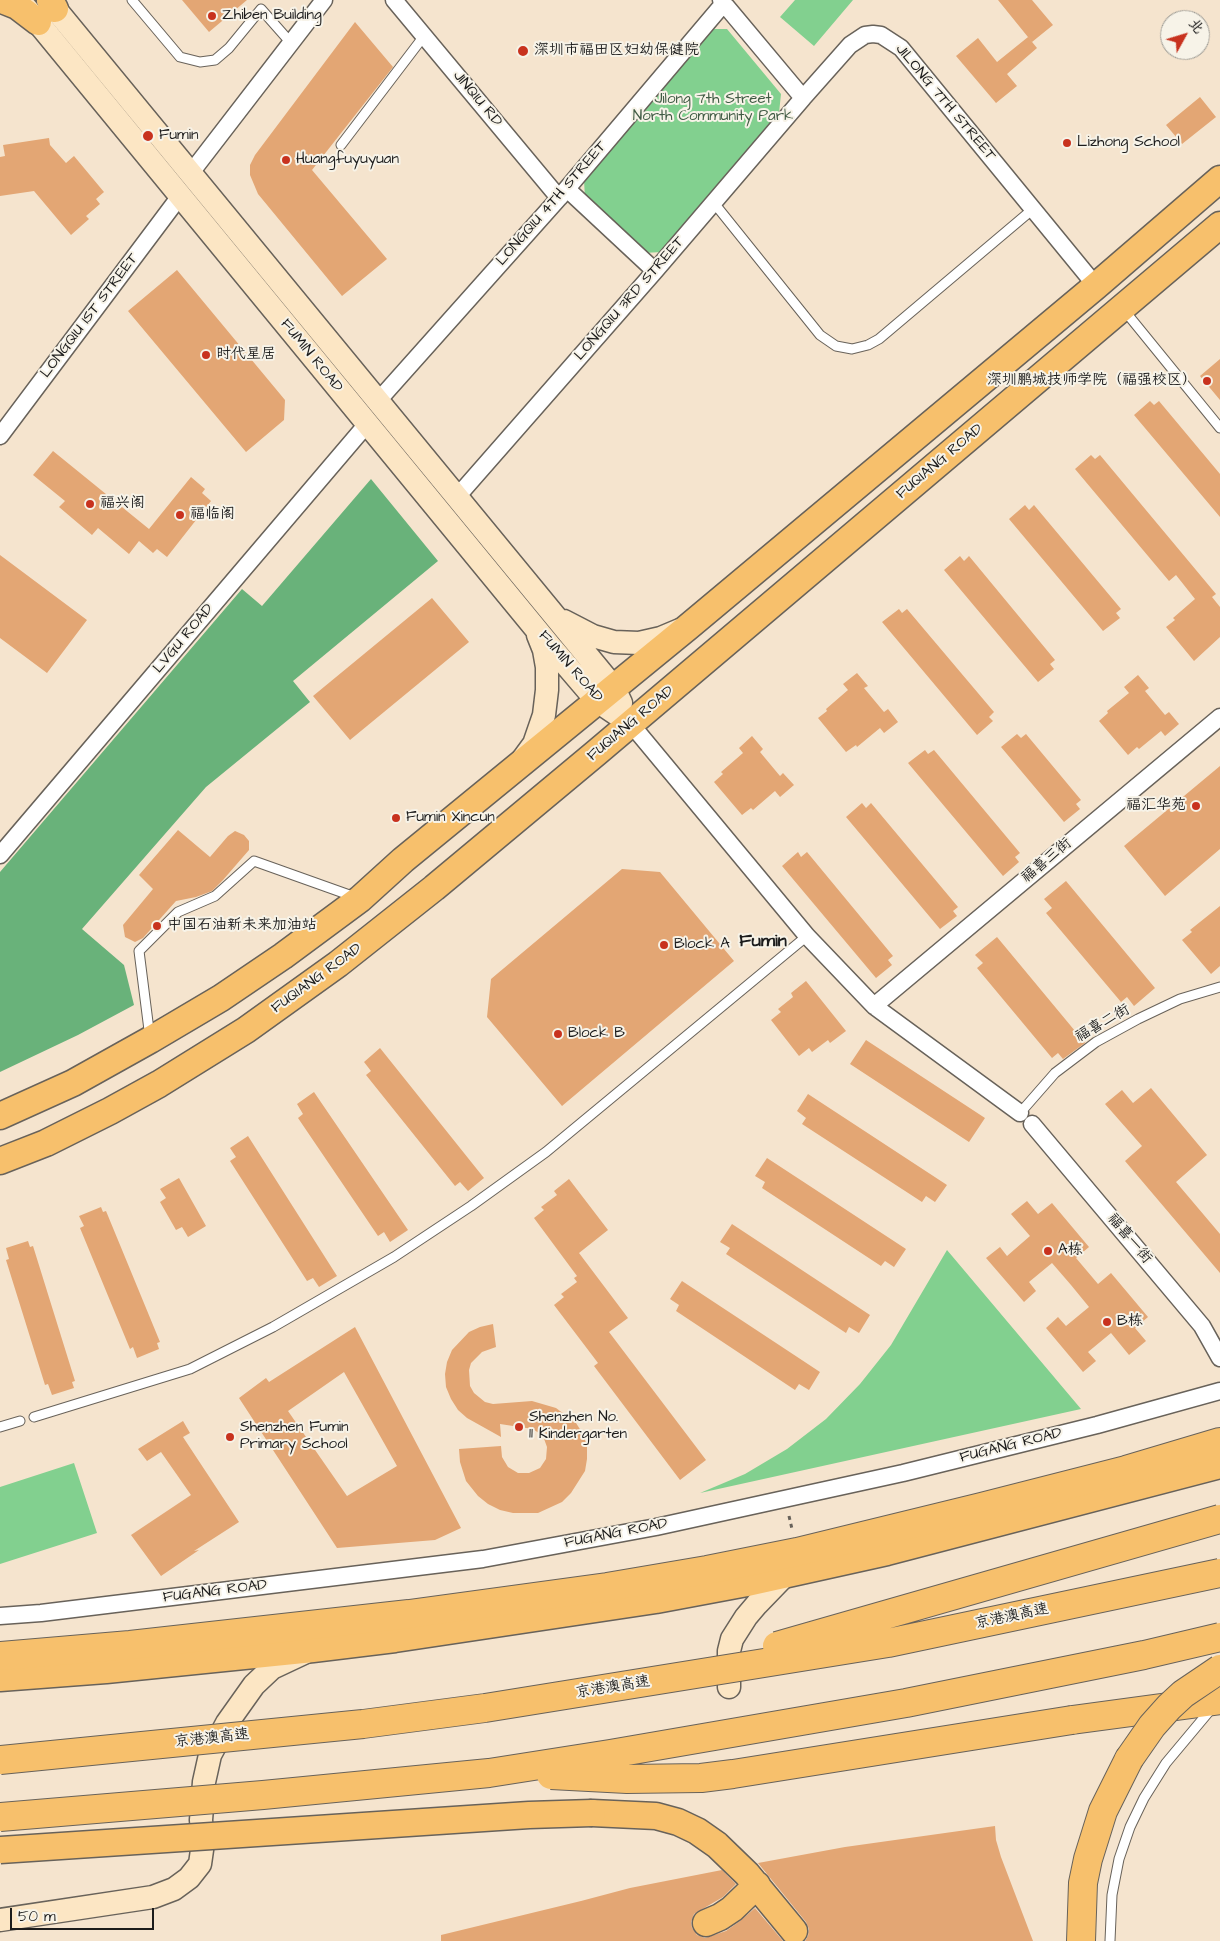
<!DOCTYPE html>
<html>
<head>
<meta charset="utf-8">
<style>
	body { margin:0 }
	#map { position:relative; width:1220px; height:1941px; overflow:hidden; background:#f5e4ce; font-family:"Architects Daughter","LXGW WenKai TC",sans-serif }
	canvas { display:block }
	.north { position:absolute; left:1160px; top:10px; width:50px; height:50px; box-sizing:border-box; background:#f7f3e8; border:1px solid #9f9d96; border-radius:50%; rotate:51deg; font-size:14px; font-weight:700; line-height:20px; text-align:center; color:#1c1c1c }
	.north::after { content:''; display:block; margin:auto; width:18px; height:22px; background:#c8321e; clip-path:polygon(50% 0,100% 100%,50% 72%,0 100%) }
	.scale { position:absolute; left:10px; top:1908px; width:144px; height:22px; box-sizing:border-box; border:2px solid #1c1c1c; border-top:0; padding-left:6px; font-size:15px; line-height:18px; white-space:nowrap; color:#1c1c1c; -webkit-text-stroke:4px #f7f3e8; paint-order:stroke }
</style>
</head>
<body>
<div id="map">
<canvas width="1220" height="1941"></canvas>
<div class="north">北</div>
<div class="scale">50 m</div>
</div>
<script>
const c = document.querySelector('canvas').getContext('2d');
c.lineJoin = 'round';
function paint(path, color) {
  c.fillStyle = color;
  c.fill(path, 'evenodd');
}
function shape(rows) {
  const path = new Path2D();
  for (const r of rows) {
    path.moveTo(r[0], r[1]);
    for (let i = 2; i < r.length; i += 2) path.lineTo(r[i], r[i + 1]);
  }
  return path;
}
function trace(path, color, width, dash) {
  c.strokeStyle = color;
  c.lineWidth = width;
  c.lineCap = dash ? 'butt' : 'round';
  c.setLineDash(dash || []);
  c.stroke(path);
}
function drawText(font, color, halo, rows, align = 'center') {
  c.font = font + ' "Architects Daughter","LXGW WenKai TC",sans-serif';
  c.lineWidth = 4;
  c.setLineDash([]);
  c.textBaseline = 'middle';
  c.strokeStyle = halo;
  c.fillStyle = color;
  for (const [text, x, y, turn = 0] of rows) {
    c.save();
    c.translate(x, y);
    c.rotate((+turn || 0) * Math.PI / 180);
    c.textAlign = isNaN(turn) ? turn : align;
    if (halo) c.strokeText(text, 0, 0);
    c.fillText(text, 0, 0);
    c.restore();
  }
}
paint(shape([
	[795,0,853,0,814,46,780,17],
	[710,29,727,29,781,94,779,113,662,252,643,253,585,199,584,180],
	[947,1250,1081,1409,700,1493,745,1474,787,1449,826,1419,860,1384,891,1345],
	[74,1463,97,1533,0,1564,0,1487]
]), '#82d08f');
paint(shape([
	[371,479,438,561,293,681,310,702,206,787,82,929,124,965,134,1005,78,1035,0,1072,0,872,242,589,262,606]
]), '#69b27a');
paint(shape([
	[182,0,247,0,209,32],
	[998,0,1032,0,1053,25,1032,42],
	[355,22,393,67,312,170,387,259,342,296,258,194,250,175,250,165,255,155],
	[1028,37,1037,48,1007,74,1017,86,996,103,956,56,978,38,997,62],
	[1200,97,1216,117,1182,144,1166,125],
	[49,138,50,145,66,163,74,156,104,192,96,199,100,204,86,216,89,219,71,235,34,191,0,196,0,157,5,156,3,145],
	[177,270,285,400,284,420,246,452,128,311],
	[1220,359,1220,400,1200,376],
	[1150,401,1154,405,1159,401,1220,474,1220,517,1134,415],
	[53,451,149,529,191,477,205,489,202,493,211,501,167,557,157,549,153,553,139,541,129,554,98,528,92,535,59,507,65,501,33,475],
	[1091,455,1095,459,1100,455,1216,594,1212,597,1220,607,1220,637,1194,661,1166,627,1175,620,1173,618,1195,599,1176,575,1169,581,1075,469],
	[1025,505,1029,510,1034,505,1121,609,1116,613,1120,618,1103,631,1009,519],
	[0,555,87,620,47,673,0,638],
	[960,556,964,561,969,556,1055,660,1050,664,1054,669,1038,682,944,570],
	[432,598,469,642,350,740,313,696],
	[899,609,902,613,907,609,994,712,989,717,993,721,977,735,882,622],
	[857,673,868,686,864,688,884,712,888,709,898,722,884,733,880,728,857,747,856,745,846,752,818,718,827,711,826,709,848,690,843,684],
	[1138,675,1149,688,1145,691,1165,715,1169,712,1179,724,1165,736,1161,731,1139,749,1137,747,1128,755,1099,721,1108,713,1107,711,1129,693,1124,687],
	[1017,734,1021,738,1026,734,1081,800,1076,804,1080,809,1064,822,1001,747],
	[752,736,763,749,760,752,780,776,783,773,794,785,780,797,775,791,753,810,751,808,742,815,714,782,723,774,721,772,743,753,739,748],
	[925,750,928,754,934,750,1020,853,1015,857,1019,862,1003,876,908,763],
	[1220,766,1220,849,1165,896,1124,846],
	[862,803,866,808,871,803,958,907,953,911,957,916,940,929,846,817],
	[178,830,210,857,228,836,235,831,244,835,249,841,249,850,223,880,212,891,196,897,176,901,143,938,135,942,125,937,123,925,153,889,139,875],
	[798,852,801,857,807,852,893,956,888,960,892,965,876,978,782,866],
	[622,869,660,872,734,961,562,1106,487,1017,491,979],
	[1066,881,1155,988,1134,1006,1127,997,1121,1002,1046,913,1052,908,1044,899],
	[1220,906,1220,966,1211,974,1182,940,1192,932,1190,930],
	[997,937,1085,1043,1063,1059,1058,1053,1052,1058,977,968,983,963,975,955],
	[806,981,846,1031,830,1043,828,1040,812,1052,809,1048,799,1056,771,1020,781,1012,778,1009,793,997,791,993],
	[866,1040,985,1118,969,1142,850,1064],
	[380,1048,484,1178,468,1191,460,1182,455,1186,366,1075,371,1071,364,1062],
	[1151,1088,1207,1155,1176,1182,1220,1234,1220,1273,1125,1161,1142,1146,1105,1104,1122,1090,1133,1103],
	[314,1092,408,1230,390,1242,384,1232,378,1236,298,1118,303,1114,297,1104],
	[808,1094,947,1185,935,1202,926,1196,922,1202,802,1124,806,1118,797,1111],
	[248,1136,337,1276,319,1287,313,1278,307,1281,230,1161,236,1157,230,1148],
	[767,1158,906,1249,894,1267,885,1261,881,1266,762,1188,765,1182,755,1176],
	[179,1178,206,1226,188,1237,182,1227,176,1230,160,1202,166,1198,160,1189],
	[569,1179,608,1230,579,1253,628,1318,609,1332,706,1460,680,1480,594,1366,598,1363,554,1305,564,1297,561,1294,577,1282,574,1278,577,1276,534,1218,544,1210,541,1207,557,1195,554,1191],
	[1027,1201,1038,1214,1052,1203,1089,1247,1076,1258,1098,1284,1111,1273,1148,1317,1135,1328,1146,1341,1129,1355,1111,1333,1088,1352,1096,1361,1083,1372,1046,1328,1058,1317,1066,1326,1089,1307,1071,1285,1052,1263,1029,1282,1036,1291,1024,1302,986,1258,1000,1247,1007,1256,1030,1236,1011,1214],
	[101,1207,103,1212,106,1211,160,1342,157,1343,159,1349,137,1358,133,1347,130,1349,80,1228,84,1226,79,1216],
	[732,1224,870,1315,859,1333,849,1327,846,1333,726,1254,730,1248,720,1242],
	[28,1241,30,1247,33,1246,75,1381,72,1382,74,1388,52,1395,48,1384,45,1385,6,1260,9,1259,6,1248],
	[682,1281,820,1372,809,1390,799,1384,795,1390,676,1311,679,1305,670,1299],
	[493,1324,496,1347,482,1352,471,1363,469,1370,470,1386,474,1393,485,1402,493,1404,532,1401,556,1408,576,1423,583,1434,587,1446,587,1459,585,1471,571,1493,562,1502,538,1513,513,1513,500,1510,488,1504,478,1496,466,1481,460,1462,459,1449,501,1446,502,1457,508,1467,518,1473,529,1473,540,1468,546,1459,547,1447,543,1436,533,1429,500,1424,501,1437,467,1418,458,1410,451,1399,446,1387,445,1374,447,1362,452,1350,469,1332,480,1327],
	[355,1327,461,1528,435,1540,337,1548,239,1398,266,1378,269,1382],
	[344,1372,397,1466,347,1496,288,1411],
	[183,1421,190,1433,183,1437,239,1522,194,1551,199,1550,161,1576,131,1535,191,1495,161,1452,147,1461,138,1449],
	[995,1826,996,1840,1001,1857,1033,1941,805,1941,808,1936,809,1929,806,1922,758,1863,845,1847],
	[722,1870,736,1884,723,1897,694,1914,691,1922,692,1928,697,1935,705,1938,726,1931,740,1921,755,1908,783,1941,441,1941,441,1935,581,1901,630,1888]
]), '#e3a674');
const lane = shape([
	[132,0,180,57,200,62,215,60,229,48,261,9,291,43],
	[341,145,424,36],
	[714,203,820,335,836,346,852,349,868,345,879,339,1033,209],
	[1124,310,1220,428],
	[150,1038,139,951,178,912,215,896,254,861,355,897],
	[1020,1113,1055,1073,1096,1042,1138,1019,1180,999,1220,987],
	[34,1417,190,1369,273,1327,394,1257,471,1206,546,1152,807,936],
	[0,1427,20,1421],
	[1110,1941,1112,1895,1119,1859,1130,1827,1144,1798,1166,1763,1212,1708]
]);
const street = shape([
	[394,0,559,198],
	[721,0,803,98,850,45,865,35,873,34,881,35,901,48,1096,286],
	[190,174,324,0],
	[567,189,655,271],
	[377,402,559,198,724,3],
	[0,436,180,196],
	[456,498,655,271,803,98],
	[631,724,807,936,874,1006,1020,1113],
	[0,855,367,424],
	[874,1006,1220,717],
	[1032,1124,1202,1326,1220,1358],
	[0,1616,41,1613,483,1559,656,1527,903,1473,1097,1425,1220,1391]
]);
const secondary = shape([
	[48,0,614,688,621,703],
	[26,8,550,646,597,701,631,724],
	[564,621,593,636,614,642,639,643,661,638,680,630],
	[523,759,534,744,544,715,547,690,547,667,544,650,538,635],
	[729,1687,729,1651,732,1639,746,1617,757,1604,786,1574],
	[0,1920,153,1897,174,1889,189,1878,200,1864,203,1843,201,1820,204,1782,210,1755,227,1723,254,1685,272,1668,306,1652]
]);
const primary = shape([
	[2,0,17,6,38,22],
	[50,0,55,9],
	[0,1116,73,1083,150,1040,221,998,283,956,360,899,403,860,688,627,1096,286,1220,179],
	[0,1161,46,1143,110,1111,159,1084,246,1030,338,964,434,888,596,753,1220,225],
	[0,1678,106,1670,313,1649,395,1639,656,1600,747,1583,887,1552,1220,1465],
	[592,1813,656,1816,678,1822,697,1831,717,1845,747,1874,794,1931],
	[706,1923,720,1917,732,1909,757,1885]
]);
const highway = shape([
	[0,1656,130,1645,409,1614,607,1587,707,1570,797,1552,981,1507,1126,1470,1220,1442],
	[1072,1720,1220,1700],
	[1081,1941,1083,1883,1088,1859,1103,1811,1129,1759]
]);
trace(lane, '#68625a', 11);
trace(street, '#68625a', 19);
trace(secondary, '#68625a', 25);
trace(primary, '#68625a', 29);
trace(highway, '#68625a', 30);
trace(shape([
	[789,1516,792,1529]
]), '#68625a', 3, [4, 4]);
trace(lane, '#fff', 9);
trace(street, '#fff', 16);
trace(secondary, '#fce6c4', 22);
trace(primary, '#f7c06c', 26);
trace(highway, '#f7c06c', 28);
const primaryBridge = shape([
	[0,1850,529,1815,592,1813]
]);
const highwayBridge = shape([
	[777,1646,1220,1519],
	[1129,1759,1152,1726,1169,1707,1183,1694,1220,1669],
	[0,1760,363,1724,485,1708,888,1643,1220,1573],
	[551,1775,627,1779,701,1778,733,1774,1072,1720],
	[0,1817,263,1795,489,1773,610,1754,906,1703,1144,1655,1220,1637]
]);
trace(primaryBridge, '#68625a', 29, []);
trace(highwayBridge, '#68625a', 30, []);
trace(primaryBridge, '#f7c06c', 26);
trace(highwayBridge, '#f7c06c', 28);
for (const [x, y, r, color] of [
	[212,16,5,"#c8321e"],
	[523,51,6,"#c8321e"],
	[148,136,6,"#c8321e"],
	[1067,143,5,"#c8321e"],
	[286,160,5,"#c8321e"],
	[206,355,5,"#c8321e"],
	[1207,381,5,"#c8321e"],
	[90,504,5,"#c8321e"],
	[180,515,5,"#c8321e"],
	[1196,806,5,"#c8321e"],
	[396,818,5,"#c8321e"],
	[157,926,5,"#c8321e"],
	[664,945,5,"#c8321e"],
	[558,1034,5,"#c8321e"],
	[1048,1251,5,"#c8321e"],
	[1107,1322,5,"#c8321e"],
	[519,1427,5,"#c8321e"],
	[230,1437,5,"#c8321e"]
]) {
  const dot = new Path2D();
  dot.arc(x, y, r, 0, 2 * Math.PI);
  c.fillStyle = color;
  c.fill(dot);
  trace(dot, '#f7f3e8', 2);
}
drawText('15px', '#1c1c1c', '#f7f3e8', [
	["Zhiben Building",222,16],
	["深圳市福田区妇幼保健院",534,51],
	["Fumin",159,136],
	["Lizhong School",1077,143],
	["Huangfuyuyuan",296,160],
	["时代星居",216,355],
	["深圳鹏城技师学院（福强校区）",1197,381,"right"],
	["福兴阁",100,504],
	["福临阁",190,515],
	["福汇华苑",1186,806,"right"],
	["Fumin Xincun",406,818],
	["中国石油新未来加油站",167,926],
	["Block A",674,945],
	["Block B",568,1034],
	["A栋",1058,1251],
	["B栋",1117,1322],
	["Shenzhen No.",529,1418],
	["11 Kindergarten",529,1435],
	["Shenzhen Fumin",240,1428],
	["Primary School",240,1445]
], 'left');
drawText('15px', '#1c1c1c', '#f7f3e8', [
	["JINQIU RD",477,99,50],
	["JILONG 7TH STREET",945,103,50],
	["LONGQIU 4TH STREET",552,204,-49],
	["LONGQIU 3RD STREET",630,299,-49],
	["LONGQIU 1ST STREET",90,316,-53],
	["FUMIN ROAD",311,356,51],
	["FUQIANG ROAD",940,462,-40],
	["LVGU ROAD",184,639,-50],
	["FUMIN ROAD",570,667,49],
	["FUQIANG ROAD",631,724,-40],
	["福喜三街",1047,861,-40],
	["FUQIANG ROAD",317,979,-36],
	["福喜二街",1103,1024,-30],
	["福喜一街",1129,1239,50],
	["FUGANG ROAD",1011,1446,-14],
	["FUGANG ROAD",616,1534,-11],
	["FUGANG ROAD",215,1592,-7],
	["京港澳高速",1012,1617,-12],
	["京港澳高速",613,1688,-9],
	["京港澳高速",212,1739,-6]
]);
drawText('15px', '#405b44', '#f7f3e8', [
	["Jilong 7th Street",713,100],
	["North Community Park",713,117]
]);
drawText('bold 18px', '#1c1c1c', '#f7f3e8', [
	["Fumin",763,942]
]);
</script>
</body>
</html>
